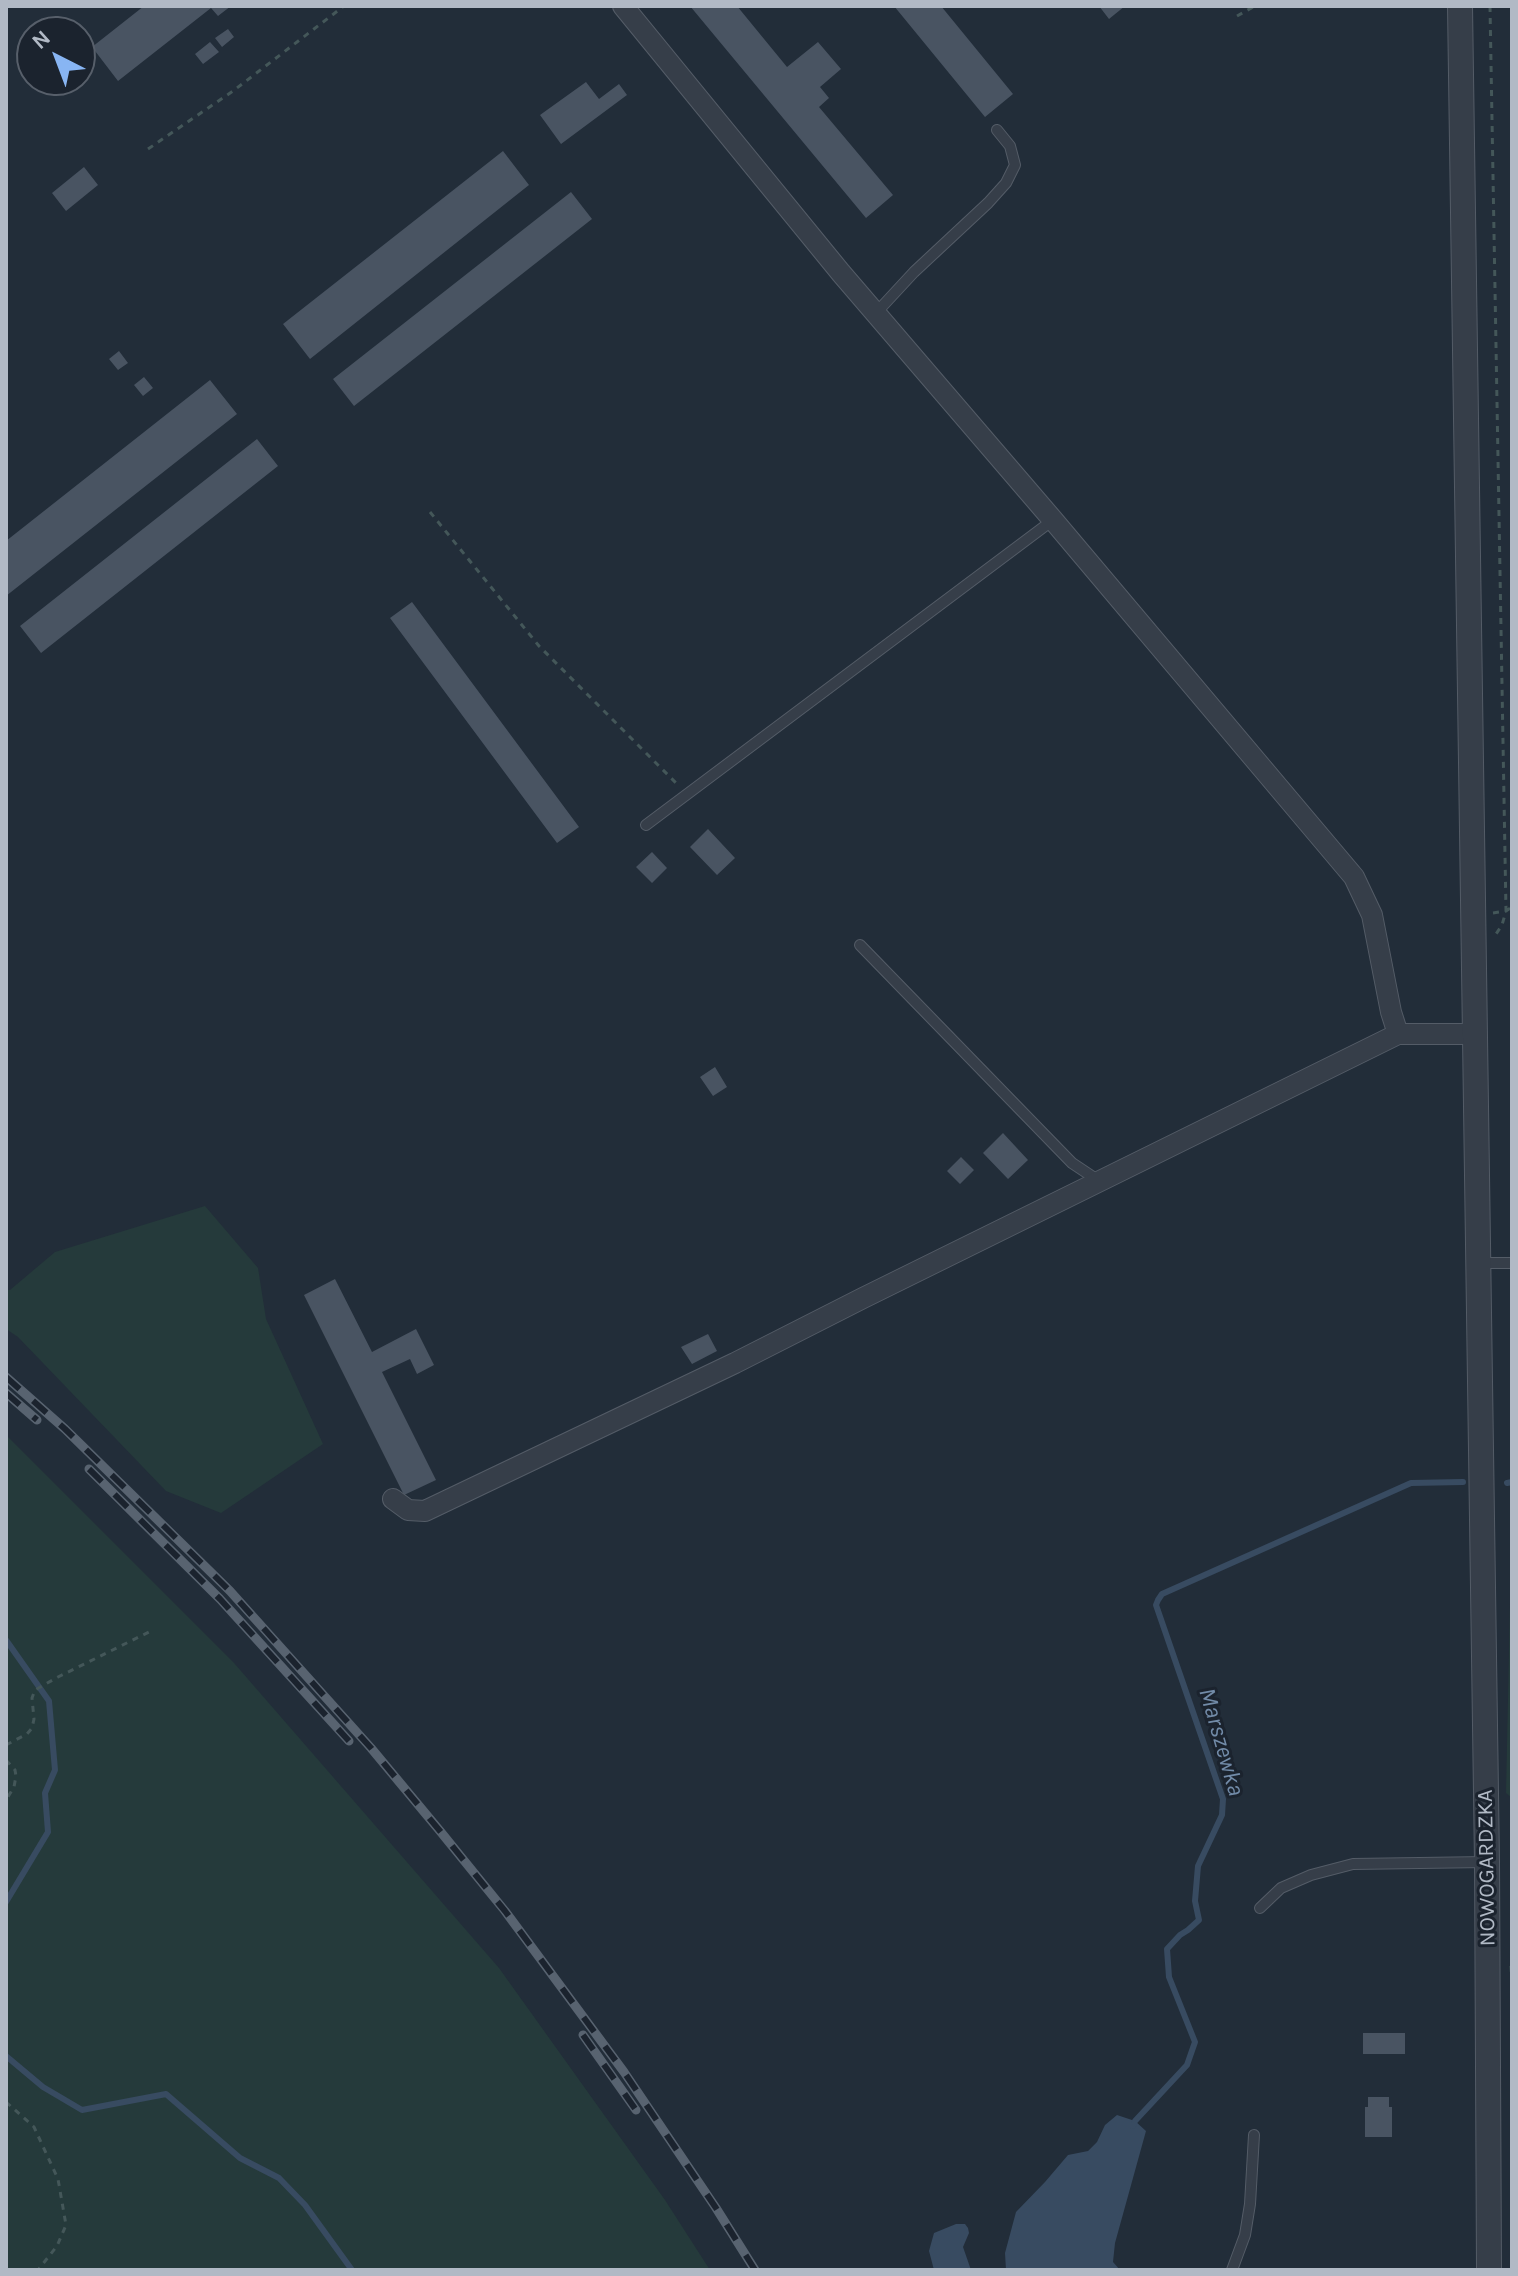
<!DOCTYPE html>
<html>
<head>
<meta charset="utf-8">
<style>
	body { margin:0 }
	#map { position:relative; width:1518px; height:2276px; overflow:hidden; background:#222d39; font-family:Karla,sans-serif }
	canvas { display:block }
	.frame { position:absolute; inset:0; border:8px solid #b1b9c5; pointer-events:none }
	.north { position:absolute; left:16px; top:16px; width:80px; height:80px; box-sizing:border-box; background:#1b232e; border:2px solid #575f6a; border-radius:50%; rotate:318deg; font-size:22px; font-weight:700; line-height:32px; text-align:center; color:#b1b9c5 }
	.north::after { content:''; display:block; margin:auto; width:28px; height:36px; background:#88b5f3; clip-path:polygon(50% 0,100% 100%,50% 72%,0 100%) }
</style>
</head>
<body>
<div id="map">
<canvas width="1518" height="2276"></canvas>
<div class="frame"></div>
<div class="north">N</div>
</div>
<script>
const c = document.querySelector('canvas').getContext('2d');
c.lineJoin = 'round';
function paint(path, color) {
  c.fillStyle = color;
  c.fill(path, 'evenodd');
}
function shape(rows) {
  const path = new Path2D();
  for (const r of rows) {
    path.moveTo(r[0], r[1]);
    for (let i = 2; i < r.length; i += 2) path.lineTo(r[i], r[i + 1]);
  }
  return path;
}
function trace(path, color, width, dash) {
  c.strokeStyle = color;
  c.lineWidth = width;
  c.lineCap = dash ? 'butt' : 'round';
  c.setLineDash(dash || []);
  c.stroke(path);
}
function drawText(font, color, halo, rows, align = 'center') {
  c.font = font + ' Karla,sans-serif';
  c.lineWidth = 6;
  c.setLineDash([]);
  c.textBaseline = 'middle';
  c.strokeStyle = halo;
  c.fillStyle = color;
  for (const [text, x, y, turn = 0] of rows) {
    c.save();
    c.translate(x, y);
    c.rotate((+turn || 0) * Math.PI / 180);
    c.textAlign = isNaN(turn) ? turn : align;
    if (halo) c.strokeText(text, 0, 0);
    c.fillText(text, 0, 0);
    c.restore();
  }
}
paint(shape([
	[205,1206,258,1268,266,1319,323,1444,221,1513,166,1491,18,1337,6,1329,6,1290,10,1290,55,1252],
	[6,1435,234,1663,499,1968,665,2200,710,2270,6,2270],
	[1512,1508,1512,1798,1506,1793]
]), '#253a3b');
paint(shape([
	[1117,2115,1135,2121,1146,2131,1115,2243,1113,2262,1120,2270,1006,2270,1005,2253,1016,2212,1045,2182,1068,2155,1088,2151,1097,2142,1105,2125],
	[956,2224,965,2224,968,2228,969,2233,963,2247,971,2270,934,2270,929,2251,934,2233]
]), '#384b61');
trace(shape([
	[1507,1483,1512,1482],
	[6,1640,49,1701,55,1770,45,1793,48,1832,6,1902],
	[6,2056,43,2087,82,2110,166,2094,240,2158,279,2178,305,2205,352,2270],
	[1133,2126,1135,2121,1187,2065,1195,2042,1169,1977,1167,1949,1180,1935,1188,1930,1199,1920,1195,1901,1198,1866,1222,1815,1223,1799,1156,1605,1158,1600,1162,1594,1411,1483,1463,1482]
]), '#384b61', 6);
paint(shape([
	[144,6,231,6,218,16,211,8,118,81,92,47],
	[690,6,737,6,787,67,818,42,841,69,820,87,829,98,819,107,893,195,866,218],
	[894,6,941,6,1013,94,985,117],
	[1099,6,1125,6,1109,19],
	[228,29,234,37,222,47,215,38],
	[210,42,219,52,203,64,195,54],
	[586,82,599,99,619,84,627,95,561,144,540,115],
	[503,151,529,185,310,359,283,324],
	[84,167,98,185,66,211,52,193],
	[571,192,592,219,354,406,333,379],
	[119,351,128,363,118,370,109,359],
	[144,377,153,388,143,396,134,385],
	[210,380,237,414,6,596,6,541],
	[257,439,278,466,41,653,20,626],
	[412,602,579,827,557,843,390,618],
	[708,829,735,858,717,875,690,847],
	[652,852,667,868,652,883,636,867],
	[715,1067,727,1087,713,1096,700,1077],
	[1003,1133,1028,1160,1008,1179,983,1153],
	[961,1157,974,1170,960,1184,947,1171],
	[335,1279,372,1352,416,1329,434,1365,417,1374,410,1359,382,1372,436,1480,404,1495,304,1295],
	[708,1334,717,1351,692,1364,681,1347],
	[1363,2033,1405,2033,1405,2054,1363,2054],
	[1368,2097,1389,2097,1389,2107,1392,2107,1392,2137,1365,2137,1365,2107,1368,2107]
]), '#495462');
const service = shape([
	[876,313,914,272,988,203,1006,183,1015,165,1010,146,997,130],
	[646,825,1053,520],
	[860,945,1072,1163,1099,1181],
	[1478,1263,1512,1263],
	[1260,1908,1281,1888,1311,1875,1353,1864,1486,1862],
	[1232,2270,1245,2235,1250,2204,1254,2135]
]);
const minor = shape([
	[623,6,841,273,1053,520,1354,877,1372,915,1391,1012,1398,1034],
	[393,1499,408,1510,425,1511,735,1363,863,1298,1398,1034,1474,1034]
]);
const tertiary = shape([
	[1460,6,1487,1862,1489,2270]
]);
trace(service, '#545c67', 12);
trace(minor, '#545c67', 22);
trace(tertiary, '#545c67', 26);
trace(shape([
	[1490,6,1506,911,1502,925,1496,934],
	[1237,16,1255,6],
	[148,149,233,91,344,6],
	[430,512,539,646,676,783],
	[1493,913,1506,911,1512,907],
	[6,1745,27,1734,32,1728,34,1719,32,1698,35,1690,58,1677,153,1630],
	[6,1760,15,1770,16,1776,14,1787,6,1800],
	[1511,1966,1512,1983],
	[6,2102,34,2127,58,2179,66,2225,57,2246,38,2270]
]), '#445759', 3, [6, 6]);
trace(service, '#363e49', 10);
trace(minor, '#363e49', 20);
trace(tertiary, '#363e49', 24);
const rail = shape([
	[6,1377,65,1429,230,1591,371,1748,440,1831,505,1911,624,2072,716,2208,755,2270],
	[6,1393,37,1420],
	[89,1469,220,1599,349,1741],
	[583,2035,636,2110]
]);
trace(rail, '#586370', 9);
trace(rail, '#1b232e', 6, [18]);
drawText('22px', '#b1b9c5', '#1b232e', [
	["NOWOGARDZKA",1487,1868,-91]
]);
drawText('italic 24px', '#728ba8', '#1b232e', [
	["Marszewka",1221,1742,74]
]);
</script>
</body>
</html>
